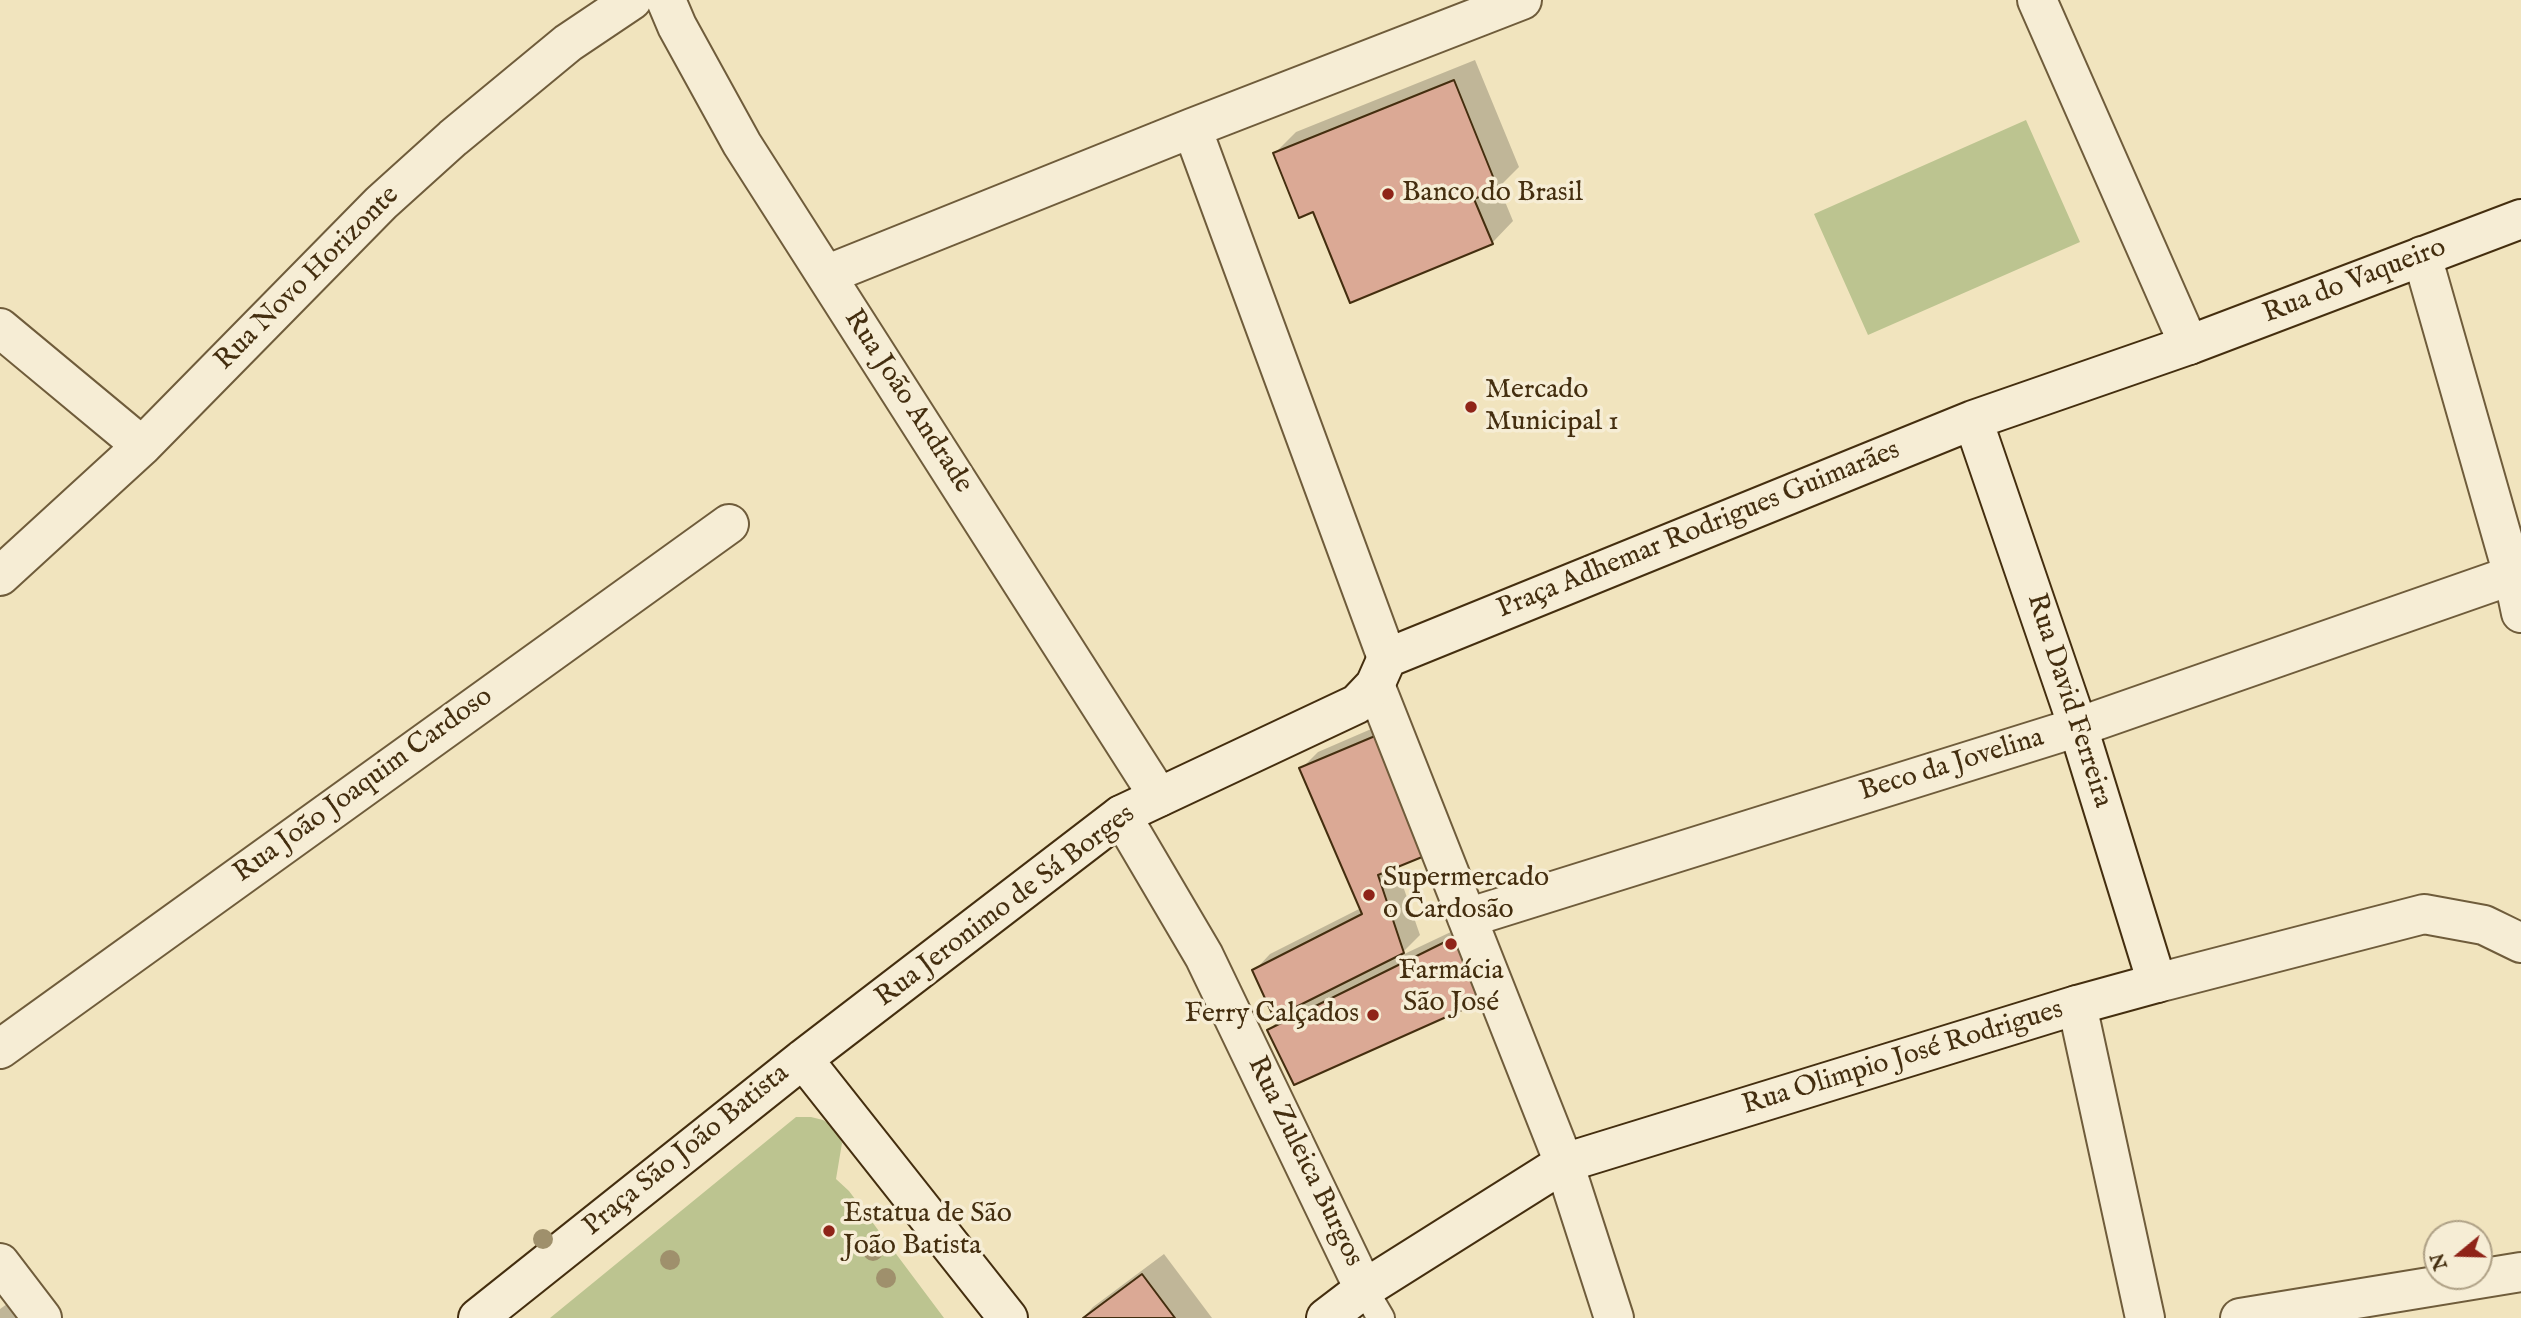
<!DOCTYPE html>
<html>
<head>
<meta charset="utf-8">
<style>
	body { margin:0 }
	#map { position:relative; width:2521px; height:1318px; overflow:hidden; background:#f1e4be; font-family:"IM FELL English",serif }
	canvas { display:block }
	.north { position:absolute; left:2423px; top:1220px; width:70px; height:70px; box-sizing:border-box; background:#f6edd5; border:2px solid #afa186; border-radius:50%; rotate:251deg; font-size:19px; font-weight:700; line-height:28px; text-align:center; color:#442e0f }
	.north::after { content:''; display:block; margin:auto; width:24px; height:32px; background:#8f2418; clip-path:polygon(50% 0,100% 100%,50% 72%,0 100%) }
</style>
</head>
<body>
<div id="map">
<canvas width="2521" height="1318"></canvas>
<div class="north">N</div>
</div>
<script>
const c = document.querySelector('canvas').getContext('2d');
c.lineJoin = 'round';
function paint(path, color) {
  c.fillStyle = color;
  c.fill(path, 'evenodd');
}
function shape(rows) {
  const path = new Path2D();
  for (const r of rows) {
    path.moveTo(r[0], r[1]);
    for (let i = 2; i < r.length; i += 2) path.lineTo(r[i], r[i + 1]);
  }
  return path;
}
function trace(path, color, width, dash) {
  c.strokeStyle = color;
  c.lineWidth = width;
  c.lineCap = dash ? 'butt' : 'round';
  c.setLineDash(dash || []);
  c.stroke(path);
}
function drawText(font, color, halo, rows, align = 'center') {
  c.font = font + ' "IM FELL English",serif';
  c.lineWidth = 7;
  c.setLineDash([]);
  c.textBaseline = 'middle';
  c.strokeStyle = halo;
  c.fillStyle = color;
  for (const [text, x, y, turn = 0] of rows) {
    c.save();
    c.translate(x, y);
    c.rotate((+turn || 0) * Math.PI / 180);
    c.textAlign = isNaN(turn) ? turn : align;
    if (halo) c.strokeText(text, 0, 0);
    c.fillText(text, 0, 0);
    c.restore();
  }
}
paint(shape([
	[2026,120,2080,242,1868,335,1814,214],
	[796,1117,811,1117,823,1120,834,1127,842,1143,836,1179,849,1191,944,1318,550,1318]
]), '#bcc490');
paint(shape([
	[1475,60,1519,167,1499,187,1513,221,1492,243,1314,210,1275,153,1296,132],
	[1392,720,1396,866,1420,935,1398,957,1474,921,1295,1083,1269,1030,1290,1009,1254,971,1270,954,1361,908,1302,768,1318,752],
	[1164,1254,1212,1318,1083,1318,1093,1307],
	[7,1304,17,1318,0,1318,0,1309]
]), '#0003');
const building = shape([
	[1454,80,1498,189,1474,199,1493,244,1350,303,1313,212,1299,218,1273,153,1454,80],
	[1375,736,1427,855,1378,875,1404,953,1274,1018,1252,970,1362,914,1299,768,1375,736],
	[1457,936,1482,1001,1294,1085,1267,1030,1457,936],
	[1142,1274,1175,1318,1083,1318,1142,1274]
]);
paint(building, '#dba995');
trace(building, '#442e0f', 2);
const lane = shape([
	[1364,1289,1381,1318]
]);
const street = shape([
	[666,0,677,26,742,144,1159,797],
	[2037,0,2189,345],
	[1192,128,1387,658],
	[2422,256,2513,575,2521,613],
	[826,275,1192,128,1522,0],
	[0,328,142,446],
	[0,576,142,446,381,203,453,138,568,43,632,0],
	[1375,685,1564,1163,1614,1318],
	[1121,815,1204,956,1364,1289],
	[1467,918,2078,727,2513,575],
	[2157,983,2424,914,2484,925,2521,943],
	[2077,1005,2145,1318],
	[0,1049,729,524],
	[0,1263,42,1318],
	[2240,1318,2521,1272]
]);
const secondary = shape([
	[803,1059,1008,1318],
	[478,1318,803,1059,1121,815,1357,704,1375,685,1387,658,1973,420,2189,345,2521,219],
	[1326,1318,1364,1289,1564,1163,2077,1005,2157,983,2078,727,1973,420]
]);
trace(lane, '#6f5c3b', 30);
trace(street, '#6f5c3b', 42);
trace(secondary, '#442e0f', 42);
trace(lane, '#f6edd5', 26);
trace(street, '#f6edd5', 38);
trace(secondary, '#f6edd5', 38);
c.fillStyle = '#9f906c';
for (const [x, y] of [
	[543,1239],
	[873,1251],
	[670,1260],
	[886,1278]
]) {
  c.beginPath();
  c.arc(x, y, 10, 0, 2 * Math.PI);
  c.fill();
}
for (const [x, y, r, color] of [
	[1388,194,7,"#8f2418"],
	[1471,407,7,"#8f2418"],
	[1369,895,7,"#8f2418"],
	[1451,944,7,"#8f2418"],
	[1373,1015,7,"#8f2418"],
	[829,1231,7,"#8f2418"]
]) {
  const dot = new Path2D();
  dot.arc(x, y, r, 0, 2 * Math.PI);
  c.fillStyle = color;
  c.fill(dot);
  trace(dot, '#f6edd5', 2.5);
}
drawText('28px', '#442e0f', '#f6edd5', [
	["Banco do Brasil",1402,194],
	["Mercado",1485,391],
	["Municipal 1",1485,423],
	["Supermercado",1383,879],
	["o Cardosão",1383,911],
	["Farmácia",1451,972,"center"],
	["São José",1451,1004,"center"],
	["Ferry Calçados",1359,1015,"right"],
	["Estatua de São",843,1215],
	["João Batista",843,1247]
], 'left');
drawText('28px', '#442e0f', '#f6edd5', [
	["Rua Novo Horizonte",308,279,-45],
	["Rua do Vaqueiro",2355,282,-21],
	["Rua João Andrade",907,402,57],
	["Praça Adhemar Rodrigues Guimarães",1699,531,-22],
	["Rua David Ferreira",2068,701,72],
	["Beco da Jovelina",1952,766,-17],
	["Rua João Joaquim Cardoso",364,786,-36],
	["Rua Jeronimo de Sá Borges",1006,907,-37],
	["Rua Olimpio José Rodrigues",1903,1059,-17],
	["Praça São João Batista",687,1151,-39],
	["Rua Zuleica Burgos",1304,1162,64]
]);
</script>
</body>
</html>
